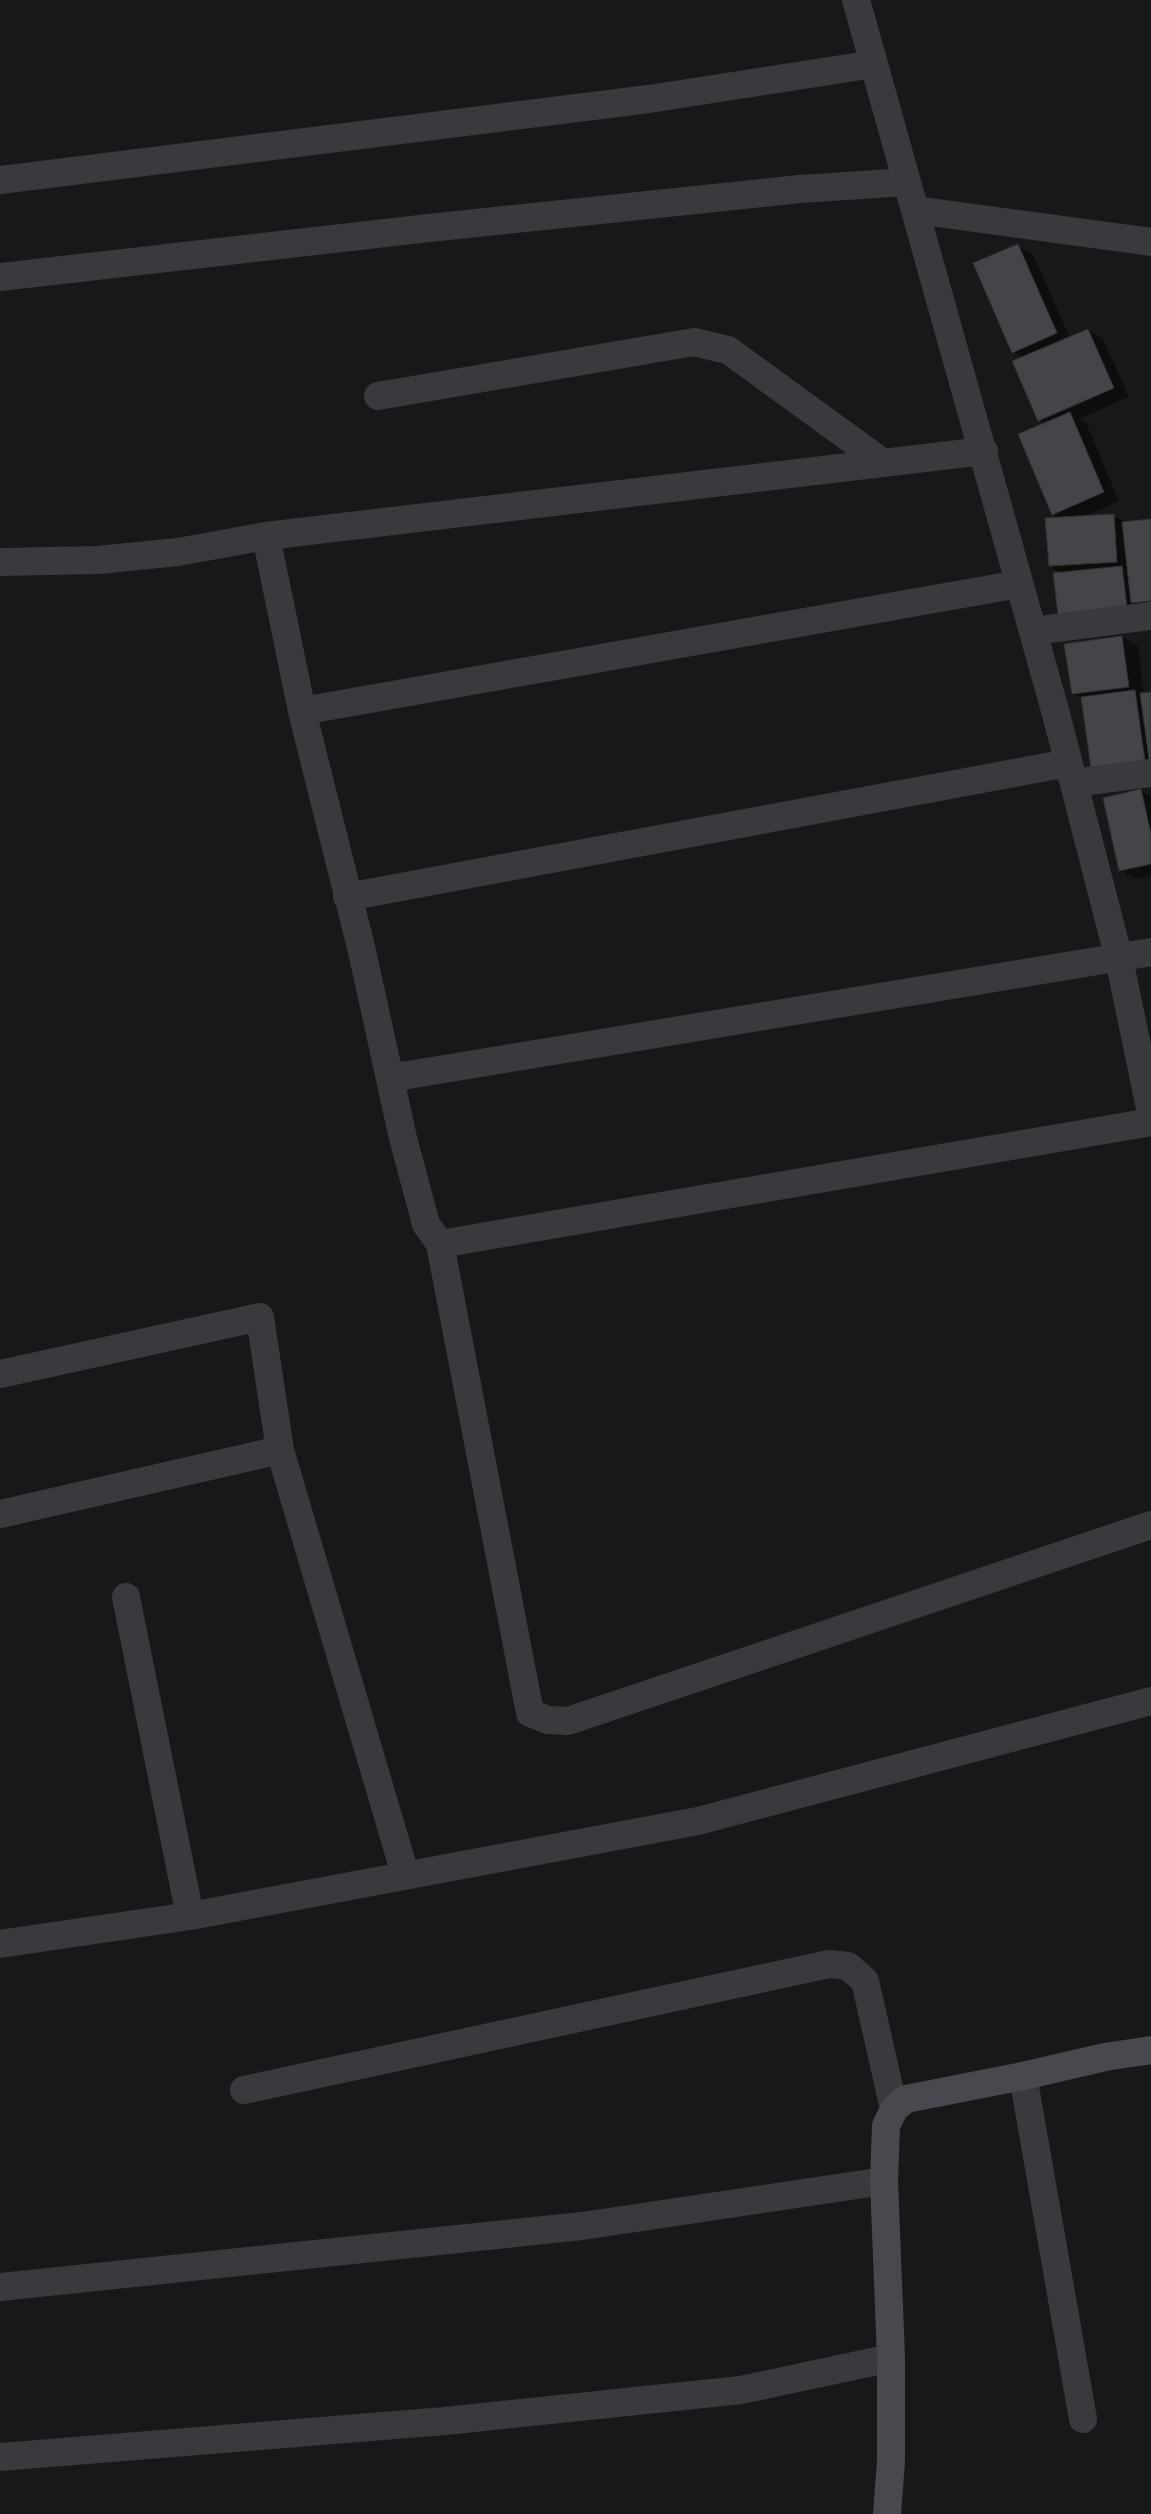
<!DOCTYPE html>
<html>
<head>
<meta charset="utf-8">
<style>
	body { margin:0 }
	canvas { display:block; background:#171819 }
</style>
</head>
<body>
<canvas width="1151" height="2514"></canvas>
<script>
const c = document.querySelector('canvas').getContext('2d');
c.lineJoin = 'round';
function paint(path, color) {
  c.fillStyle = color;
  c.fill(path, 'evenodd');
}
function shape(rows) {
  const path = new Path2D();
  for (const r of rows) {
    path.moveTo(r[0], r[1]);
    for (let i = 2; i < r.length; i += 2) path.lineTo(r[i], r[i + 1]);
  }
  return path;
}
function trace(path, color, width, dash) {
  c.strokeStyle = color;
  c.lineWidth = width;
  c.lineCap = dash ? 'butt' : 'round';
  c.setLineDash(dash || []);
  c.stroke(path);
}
paint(shape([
	[1017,245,1033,255,1070,338,1088,330,1103,339,1129,397,1079,419,1086,423,1119,501,1083,517,1114,516,1127,523,1151,520,1151,611,1144,624,1050,566,1061,519,1053,514,1046,424,1039,420,1023,358,1013,352],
	[1122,637,1138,646,1144,694,1151,693,1151,771,1083,699,1073,693],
	[1141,791,1151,797,1151,879,1151,876,1136,879,1120,870]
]), '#0007');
const building = shape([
	[1018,244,1057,333,1012,353,973,263,1018,244],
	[1088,329,1114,388,1038,421,1012,361,1088,329],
	[1070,412,1104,492,1052,515,1018,434,1070,412],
	[1114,514,1117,562,1049,566,1045,518,1114,514],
	[1151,519,1151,601,1131,603,1122,522,1151,519],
	[1122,566,1128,615,1059,623,1053,573,1122,566],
	[1122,636,1129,687,1072,694,1064,644,1122,636],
	[1135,690,1145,761,1091,768,1081,697,1135,690],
	[1151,692,1151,765,1150,766,1140,693,1151,692],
	[1141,789,1151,834,1151,864,1119,871,1103,798,1141,789]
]);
paint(building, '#444549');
trace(building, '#313235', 1);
trace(shape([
	[856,0,1056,714,1119,959,1151,1113],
	[0,180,649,99,874,64],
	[915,210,1151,242],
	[0,277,429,228,800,189,907,182],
	[378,396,694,342,728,350,882,462],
	[266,536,302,711,361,947,403,1138,426,1224,440,1244,530,1713,548,1720,568,1721,1151,1525],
	[0,562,98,560,178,552,266,536,984,451],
	[1033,631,1151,616],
	[302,711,1019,584],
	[1074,783,1151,773],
	[347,897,1068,763],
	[390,1078,1151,952],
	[440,1244,1151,1122],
	[0,1374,260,1317,280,1450,405,1874],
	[0,1514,280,1450],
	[126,1597,190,1916],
	[0,1944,190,1916,698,1821,1151,1701],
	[1023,2076,1083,2419],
	[244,2090,829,1964,848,1966,865,1981,894,2109],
	[0,2287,582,2226,884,2181],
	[0,2457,445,2421,741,2390,891,2358]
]), '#393a3e', 28);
trace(shape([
	[887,2514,891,2461,891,2358,884,2181,886,2126,894,2109,906,2099,1023,2076,1105,2057,1151,2050]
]), '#47494e', 28);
</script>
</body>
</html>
